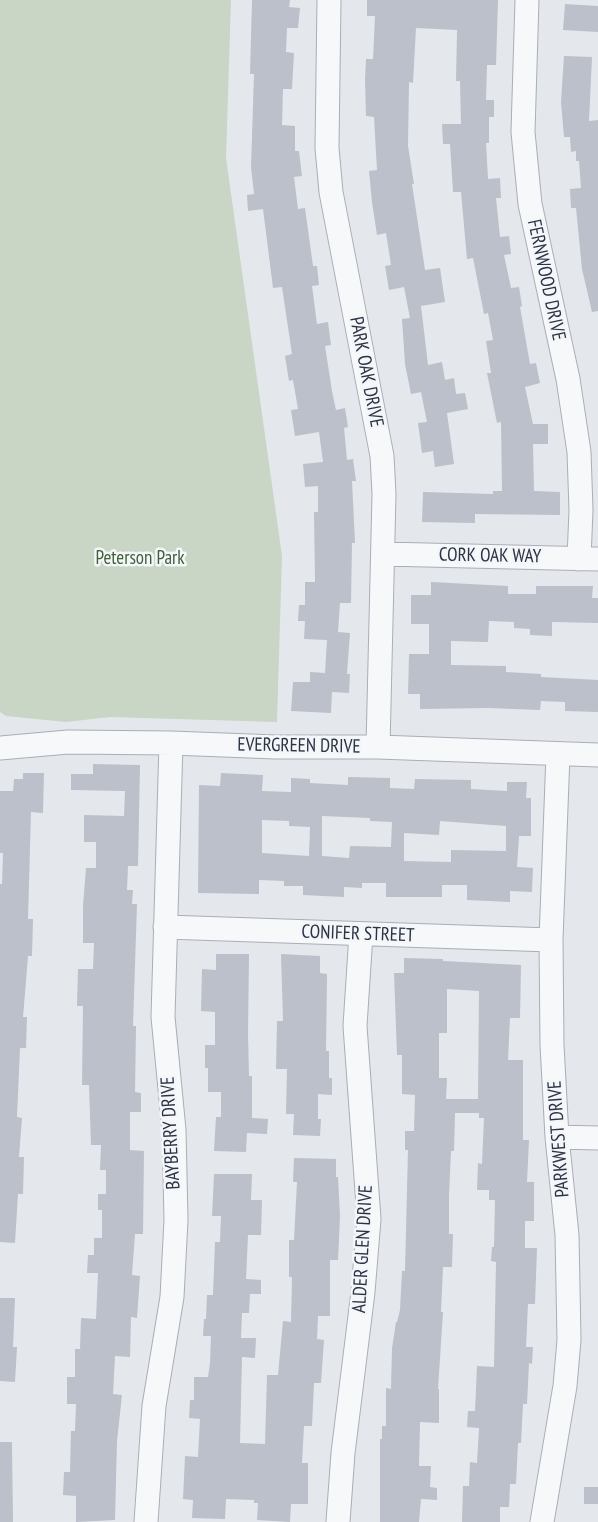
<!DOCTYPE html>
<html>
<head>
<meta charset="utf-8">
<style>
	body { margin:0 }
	canvas { display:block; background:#e4e7ec }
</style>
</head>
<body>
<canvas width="598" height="1522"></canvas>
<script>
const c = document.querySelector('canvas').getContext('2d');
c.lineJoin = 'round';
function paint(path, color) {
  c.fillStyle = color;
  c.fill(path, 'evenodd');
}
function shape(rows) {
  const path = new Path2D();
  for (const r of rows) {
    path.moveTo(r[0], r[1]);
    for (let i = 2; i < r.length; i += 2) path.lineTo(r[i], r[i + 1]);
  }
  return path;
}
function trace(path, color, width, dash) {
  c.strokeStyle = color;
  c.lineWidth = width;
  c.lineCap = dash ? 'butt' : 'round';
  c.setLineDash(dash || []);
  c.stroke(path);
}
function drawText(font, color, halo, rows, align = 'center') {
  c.font = font + ' "PT Sans Narrow",sans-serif';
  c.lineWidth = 5;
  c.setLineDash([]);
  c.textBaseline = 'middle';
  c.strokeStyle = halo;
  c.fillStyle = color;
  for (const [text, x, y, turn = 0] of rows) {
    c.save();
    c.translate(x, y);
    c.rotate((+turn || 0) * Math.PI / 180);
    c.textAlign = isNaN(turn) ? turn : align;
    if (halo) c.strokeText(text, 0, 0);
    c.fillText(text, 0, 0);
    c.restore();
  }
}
paint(shape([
	[0,0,231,0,226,158,282,556,277,722,110,717,66,722,6,716,0,712]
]), '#c9d6c5');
paint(shape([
	[252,0,290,0,289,7,300,8,298,28,287,28,286,52,294,53,292,89,283,89,282,125,295,126,295,151,299,151,302,176,294,177,298,209,305,208,313,266,317,266,319,285,312,286,317,324,328,322,331,345,325,346,332,391,336,410,345,408,348,427,344,428,347,460,353,459,356,481,352,481,355,543,352,543,351,603,340,603,338,632,350,633,347,674,350,674,349,693,332,692,331,713,291,711,293,682,310,682,310,672,325,673,327,640,304,639,305,621,298,621,299,605,305,605,305,582,315,582,314,512,318,512,318,486,305,487,303,464,323,462,319,432,295,436,291,410,298,409,293,380,289,381,285,356,292,354,282,287,273,288,263,209,248,211,247,195,254,194,251,167,254,74,250,74],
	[367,0,498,0,496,65,487,65,486,100,494,100,494,117,489,117,489,143,486,143,488,179,500,178,501,198,496,198,500,237,509,236,511,254,504,255,511,288,519,287,522,306,520,307,530,364,536,363,540,383,525,387,533,424,548,424,548,444,533,444,534,491,560,492,560,515,475,514,475,523,422,522,423,492,493,494,493,491,502,491,501,422,497,423,487,373,491,373,486,341,493,340,488,313,484,314,473,258,467,259,461,192,453,192,450,144,443,144,442,124,461,124,460,81,456,81,457,30,416,28,413,83,409,82,408,146,414,184,412,184,425,270,440,268,445,302,421,306,428,365,442,362,445,380,454,378,456,394,465,393,468,409,447,413,454,464,435,467,433,451,422,453,418,423,427,422,421,392,411,394,405,364,402,319,410,318,404,287,389,290,385,266,391,265,386,233,377,235,372,202,369,171,377,170,374,117,366,116,365,80,366,59,373,59,375,16,367,16],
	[565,4,598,6,598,32,563,30],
	[564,56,592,57,589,121,598,120,598,311,592,312,582,269,576,208,571,208,570,189,581,188,579,161,576,161,576,151,571,152,570,137,564,137,561,102],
	[431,582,508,586,508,594,536,594,536,586,593,586,592,598,598,598,598,623,552,622,552,636,530,635,530,629,514,628,514,622,489,621,488,642,451,641,451,665,506,666,506,672,541,674,541,677,598,680,598,712,565,711,565,702,541,701,540,710,488,708,420,709,420,694,408,694,409,654,429,654,429,624,411,624,411,595,431,595],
	[93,764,140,765,138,866,128,866,127,890,133,890,132,904,137,904,133,1026,136,1026,135,1092,141,1093,141,1112,130,1112,130,1150,144,1151,143,1234,135,1234,132,1275,140,1276,137,1318,131,1317,130,1357,115,1356,113,1394,122,1395,117,1441,115,1520,76,1522,76,1496,63,1495,64,1472,70,1472,71,1431,75,1431,76,1404,67,1404,67,1377,75,1377,75,1349,80,1349,81,1318,96,1319,98,1273,87,1273,88,1255,94,1255,94,1238,102,1238,102,1210,98,1210,98,1194,106,1194,106,1170,100,1170,101,1145,91,1145,89,1085,82,1085,83,1006,77,1006,78,969,93,969,94,943,83,943,83,906,86,868,96,868,96,842,84,842,84,815,124,816,125,791,71,790,71,774,93,774],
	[23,773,44,773,43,813,31,812,28,919,33,919,32,956,28,956,26,981,23,1017,27,1017,26,1048,20,1048,17,1117,22,1118,19,1157,24,1157,23,1194,18,1194,15,1243,0,1242,0,884,2,884,3,853,0,853,0,791,13,791,14,779,23,779],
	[221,773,263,775,262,791,291,792,291,778,310,779,310,783,348,785,348,777,390,778,390,788,414,789,415,779,471,780,471,789,507,791,507,782,527,782,526,798,531,798,531,836,519,836,517,867,533,868,532,892,510,891,510,902,467,900,467,885,442,885,442,897,386,897,386,883,362,883,362,888,344,887,344,897,303,895,303,886,284,886,284,881,259,880,259,894,198,893,199,785,220,786],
	[322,816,370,818,370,821,392,822,391,847,350,846,349,858,322,856],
	[262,820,289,821,289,826,310,827,309,856,262,853],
	[440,821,506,826,506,851,451,850,451,862,404,861,404,833,439,835],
	[216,954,249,954,248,1034,249,1076,252,1076,252,1118,268,1119,267,1134,247,1133,246,1152,214,1151,216,1117,221,1117,221,1092,208,1092,208,1068,205,1068,205,1045,215,1045,215,1012,201,1011,202,969,216,970],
	[281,954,320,956,320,973,327,974,326,1051,329,1051,329,1078,332,1078,332,1095,318,1094,318,1119,321,1119,320,1136,293,1135,294,1114,286,1114,287,1069,276,1069,277,1021,283,1021],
	[404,958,443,959,443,961,521,965,520,1018,510,1018,508,1060,523,1060,523,1140,529,1140,527,1182,534,1182,534,1221,525,1221,525,1248,537,1248,535,1304,528,1304,526,1347,533,1347,532,1364,529,1363,527,1404,523,1404,521,1443,518,1443,516,1484,510,1484,509,1507,500,1507,500,1522,462,1522,463,1486,469,1486,470,1462,477,1463,479,1428,467,1427,468,1411,475,1411,477,1366,494,1367,496,1262,491,1261,492,1247,494,1247,495,1200,489,1200,489,1190,477,1190,478,1163,482,1164,484,1118,479,1118,479,1113,455,1113,454,1151,451,1151,449,1195,449,1234,453,1234,452,1267,443,1267,441,1312,443,1312,438,1389,439,1389,439,1423,420,1422,419,1466,431,1466,430,1487,437,1488,437,1500,421,1499,419,1522,380,1522,380,1439,382,1439,382,1426,386,1426,386,1388,391,1389,392,1348,396,1322,397,1322,400,1310,402,1271,405,1271,408,1150,405,1150,405,1131,414,1131,415,1095,402,1094,402,1055,397,1055,394,973,404,973],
	[447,989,479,991,478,1099,446,1099,447,1078,439,1078,439,1033,447,1033],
	[294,1158,336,1159,336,1177,338,1177,340,1216,338,1260,330,1260,330,1316,318,1316,317,1339,324,1340,321,1383,314,1383,312,1426,304,1426,302,1463,308,1463,308,1504,291,1504,290,1522,257,1520,258,1503,254,1503,254,1500,226,1499,225,1519,192,1518,193,1500,183,1499,185,1456,198,1457,200,1419,189,1418,190,1400,194,1400,194,1377,208,1377,210,1363,211,1336,203,1336,204,1319,206,1319,207,1295,213,1295,215,1242,220,1242,221,1216,212,1216,214,1174,252,1174,251,1200,262,1200,261,1235,248,1235,246,1279,261,1280,261,1294,250,1294,249,1313,242,1313,241,1338,256,1338,255,1358,242,1357,240,1443,265,1444,267,1375,278,1375,283,1321,291,1322,292,1277,289,1277,289,1240,294,1240,297,1182,293,1182],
	[0,1298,15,1298,13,1347,17,1347,15,1382,0,1381],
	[0,1442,12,1442,13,1522,0,1522],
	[584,1487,598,1487,598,1504,584,1504]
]), '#bbc0ca');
const minor = shape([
	[329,0,327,148,331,192,382,456,384,494,378,747],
	[527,0,523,132,530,204,568,379,579,452,581,510,579,559],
	[383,554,598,559],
	[0,748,68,742,171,743,276,747,378,747,598,755],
	[165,927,551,940],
	[557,1137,598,1138],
	[146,1522,154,1406,172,1297,176,1220,174,1130,163,1017,171,743],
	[338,1522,343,1453,363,1292,369,1219,355,1026,361,934],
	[542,1522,565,1386,569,1340,567,1235,557,1137,552,1045,551,940,558,754]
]);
trace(minor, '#a9aeb7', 25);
trace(minor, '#f7f8fa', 23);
drawText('19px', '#2b3445', '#f4f6f9', [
	["FERNWOOD DRIVE",546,280,78],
	["PARK OAK DRIVE",366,372,79],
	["CORK OAK WAY",490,556,1],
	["EVERGREEN DRIVE",299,746,1],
	["CONIFER STREET",358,934,2],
	["BAYBERRY DRIVE",171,1133,-93],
	["PARKWEST DRIVE",559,1139,-94],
	["ALDER GLEN DRIVE",363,1249,-87]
]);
drawText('19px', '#3f6138', '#f4f6f9', [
	["Peterson Park",140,559]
]);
</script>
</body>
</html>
